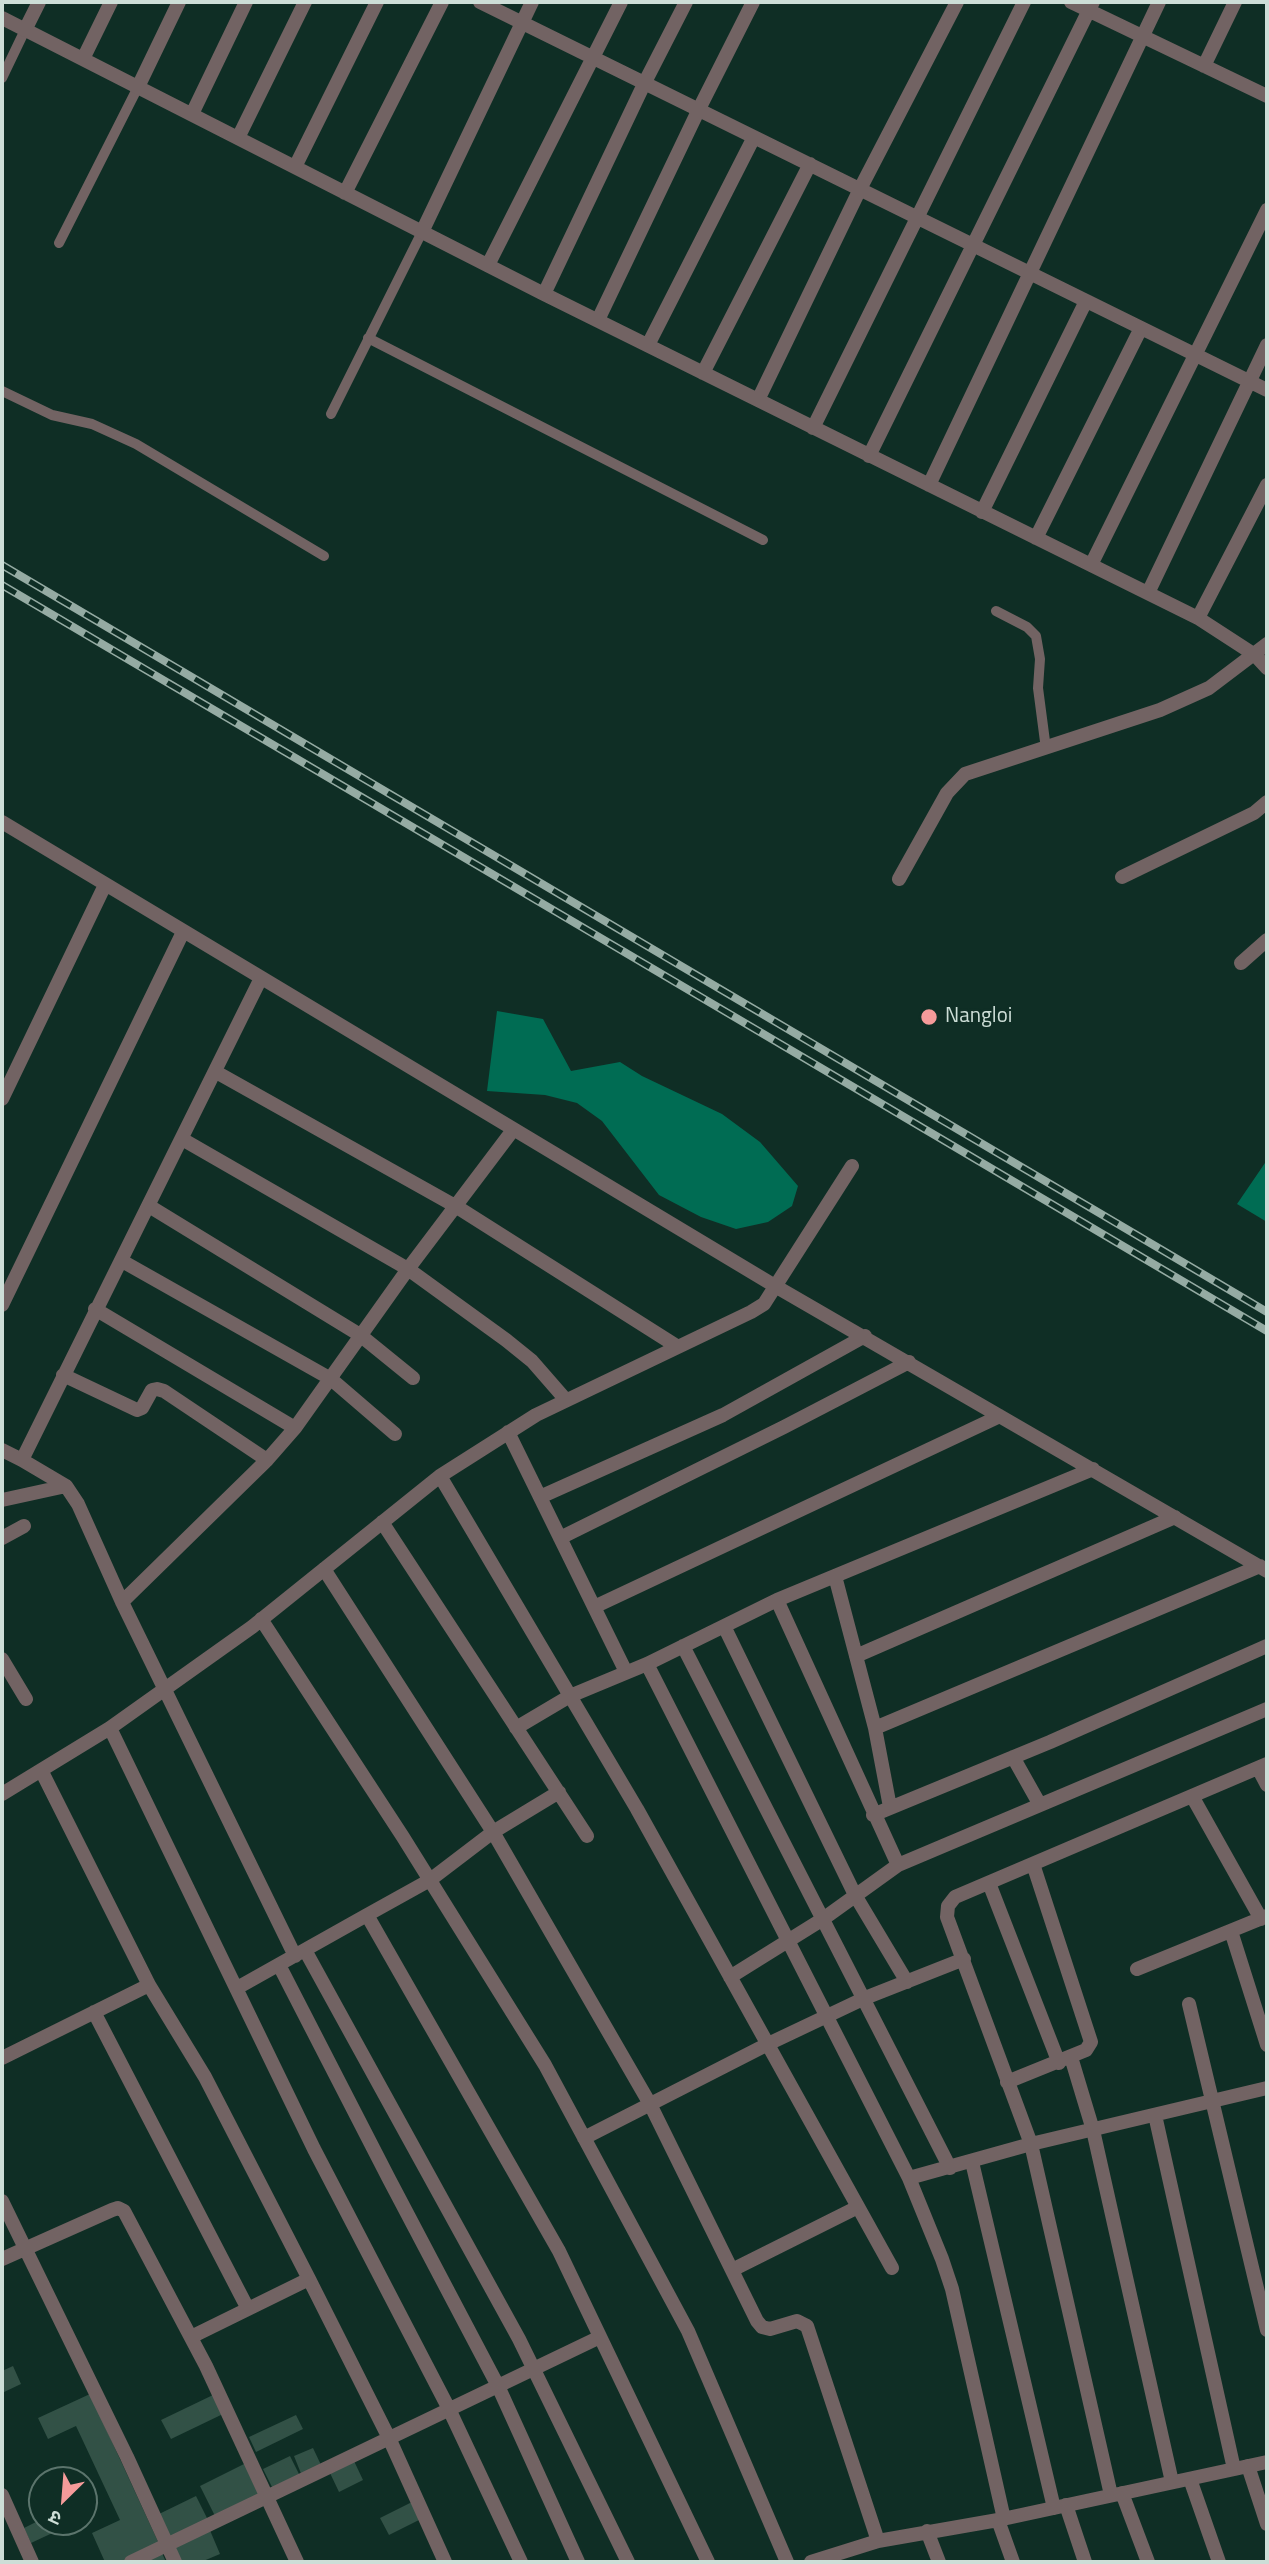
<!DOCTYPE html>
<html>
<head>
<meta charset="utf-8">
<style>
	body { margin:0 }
	#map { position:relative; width:1269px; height:2564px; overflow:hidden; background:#0f2e25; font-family:"Titillium Web","Noto Sans Devanagari",sans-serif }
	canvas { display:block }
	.frame { position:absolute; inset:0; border:4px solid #cdded7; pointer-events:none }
	.north { position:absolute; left:28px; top:2466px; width:70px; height:70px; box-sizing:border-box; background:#0f2e25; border:2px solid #5b746c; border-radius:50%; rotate:205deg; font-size:19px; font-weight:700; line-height:28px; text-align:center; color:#cdded7 }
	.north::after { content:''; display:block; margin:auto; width:24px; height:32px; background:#f59b9a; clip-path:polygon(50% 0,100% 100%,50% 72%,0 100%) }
</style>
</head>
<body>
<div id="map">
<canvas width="1269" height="2564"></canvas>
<div class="frame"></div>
<div class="north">उ</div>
</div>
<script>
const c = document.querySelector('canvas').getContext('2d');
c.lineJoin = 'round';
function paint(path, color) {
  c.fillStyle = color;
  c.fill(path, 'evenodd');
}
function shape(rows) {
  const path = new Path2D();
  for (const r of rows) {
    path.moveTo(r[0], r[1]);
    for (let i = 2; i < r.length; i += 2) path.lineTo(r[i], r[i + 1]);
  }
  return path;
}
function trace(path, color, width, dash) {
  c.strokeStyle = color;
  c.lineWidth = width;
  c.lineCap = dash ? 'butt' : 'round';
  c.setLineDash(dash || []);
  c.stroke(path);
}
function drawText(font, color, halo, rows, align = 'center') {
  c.font = font + ' "Titillium Web",sans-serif';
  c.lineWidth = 5;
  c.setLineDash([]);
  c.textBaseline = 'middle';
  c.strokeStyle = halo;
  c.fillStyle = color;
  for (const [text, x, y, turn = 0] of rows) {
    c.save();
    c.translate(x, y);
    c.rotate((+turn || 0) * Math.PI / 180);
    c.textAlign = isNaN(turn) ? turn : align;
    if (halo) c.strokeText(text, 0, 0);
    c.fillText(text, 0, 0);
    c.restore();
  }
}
paint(shape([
	[497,1011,543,1019,571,1071,620,1062,642,1076,722,1114,760,1142,798,1186,792,1206,768,1222,736,1229,701,1217,659,1195,602,1121,577,1103,545,1095,487,1091],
	[1267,1160,1267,1222,1237,1204]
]), '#006c53');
paint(shape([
	[13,2366,21,2384,2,2393,2,2371],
	[90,2394,160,2546,125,2562,105,2562,92,2533,120,2520,76,2426,48,2439,38,2418],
	[213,2395,223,2414,171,2439,161,2420],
	[296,2415,303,2429,256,2452,249,2437],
	[313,2448,322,2467,302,2476,294,2456],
	[290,2456,301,2478,274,2491,263,2469],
	[354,2461,363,2480,339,2492,330,2473],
	[246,2463,262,2496,216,2518,200,2486],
	[196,2496,209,2522,171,2540,159,2514],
	[412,2502,421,2519,389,2535,380,2518],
	[42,2519,42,2522,76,2522,31,2543,24,2528],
	[209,2528,220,2554,201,2562,178,2562,170,2545],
	[161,2551,166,2562,136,2562]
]), '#325146');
trace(shape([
	[2,78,25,30],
	[59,243,138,87],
	[368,338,763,540],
	[2,391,52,415,92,424,136,444,324,556],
	[331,414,422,232],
	[996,611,1027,627,1036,636,1040,659,1038,688,1046,749]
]), '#726363', 10);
trace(shape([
	[480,2,1267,390],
	[1071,2,1267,96],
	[2,18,544,294,1198,618,1255,655,1267,668],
	[25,30,39,2],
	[83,59,111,2],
	[1204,66,1235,2],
	[138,87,179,2],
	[192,114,246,2],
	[238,138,305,2],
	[295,167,377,2],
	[345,193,442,2],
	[422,232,532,2],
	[488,265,621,2],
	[544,294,645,82,686,2],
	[598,320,699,109,753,2],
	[648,345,754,137],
	[703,373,810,164],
	[758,400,860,189,957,2],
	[813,428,1024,2],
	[869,456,1093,2],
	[929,485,1159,2],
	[982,512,1086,301],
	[1036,538,1141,328],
	[1091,565,1267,210],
	[1148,593,1267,345],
	[1198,618,1267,485],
	[2,822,775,1286,1267,1571],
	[1122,877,1254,813,1267,802],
	[899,879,947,793,965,774,1160,710,1209,688,1267,644],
	[1241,963,1267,940],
	[216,1072,457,1207,678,1347],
	[2,1099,105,885],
	[182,1139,408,1269,506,1340,532,1361,566,1400],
	[149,1206,360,1335,413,1378],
	[122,1261,331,1379,395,1434],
	[2,1305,183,932],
	[95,1309,295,1428],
	[63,1375,137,1410,142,1408,152,1390,157,1389,164,1391,267,1460],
	[508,1432,626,1672],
	[2,1450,22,1460,66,1486,78,1504,122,1602,295,1956],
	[22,1460,261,978],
	[440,1476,637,1809,892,2268],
	[540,1497,723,1415,865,1336],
	[2,1500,66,1486],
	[382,1522,587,1836],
	[2,1538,24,1526],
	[560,1538,784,1427,909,1362],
	[324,1569,493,1832,650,2104,757,2321,762,2327,770,2329,797,2321,807,2326,878,2541],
	[835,1576,875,1728,890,1807],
	[122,1602,267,1460,295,1428,408,1269,513,1130],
	[594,1607,1000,1416],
	[261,1619,403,1837,545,2065,688,2331,787,2562],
	[724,1626,855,1895,907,1982],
	[683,1646,950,2168],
	[856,1656,1175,1517],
	[2,1659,26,1699],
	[647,1664,909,2178,942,2259,952,2289,1004,2519],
	[110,1728,314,2149,449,2409,521,2562],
	[516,1728,570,1696,647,1664,777,1600,1093,1469],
	[875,1728,1260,1566],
	[1258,1768,1267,1785],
	[41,1770,149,1985,205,2077,309,2279,389,2438,445,2562],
	[559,1792,493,1832,430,1880,367,1915,559,2251,708,2562],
	[2,1794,110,1728,252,1627,440,1476,536,1415,751,1312,764,1304,852,1166],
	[1192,1796,1261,1919],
	[1040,1805,1267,1709],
	[873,1815,1050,1742,1267,1646],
	[898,1865,1040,1805,1013,1757],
	[989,1883,1059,2063],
	[1231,1931,1267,2045],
	[305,1950,519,2339,628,2562],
	[279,1965,389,2179,498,2386,578,2562],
	[1137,1969,1267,1916],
	[730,1977,823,1919,898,1865,777,1600],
	[237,1988,367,1915],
	[1189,2004,1267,2330],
	[94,2012,248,2309],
	[1071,2057,1093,2130,1172,2482],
	[2,2058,149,1985],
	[1007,2082,1086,2050,1091,2042,1033,1864],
	[1155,2115,1234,2469],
	[584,2138,768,2044,865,1998,964,1959],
	[972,2162,1054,2508],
	[909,2178,1031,2144,1267,2088],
	[2,2201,127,2457,175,2562],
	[2,2259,112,2210,118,2208,124,2211,206,2366,297,2562],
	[732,2270,858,2207],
	[191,2337,309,2279],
	[1248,2466,1267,2524],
	[1190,2479,1219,2562],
	[1122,2493,1148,2562],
	[2,2495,32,2562],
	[1111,2495,1031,2144,947,1917,948,1906,955,1897,1267,1764],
	[1066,2505,1085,2562],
	[998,2520,1013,2562],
	[927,2531,939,2562],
	[131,2562,600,2337],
	[811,2562,878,2541,998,2520,1267,2462]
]), '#726363', 14);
const rail = shape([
	[2,565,1267,1312],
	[2,585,1267,1331]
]);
trace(rail, '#95aba3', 8);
trace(rail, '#0f2e25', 5, [16]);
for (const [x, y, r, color] of [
	[929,1017,9,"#f59b9a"]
]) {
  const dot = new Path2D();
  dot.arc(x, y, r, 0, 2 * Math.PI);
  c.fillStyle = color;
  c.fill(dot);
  trace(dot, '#0f2e25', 2.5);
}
drawText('21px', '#cdded7', '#0f2e25', [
	["Nangloi",945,1017]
], 'left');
</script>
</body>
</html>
